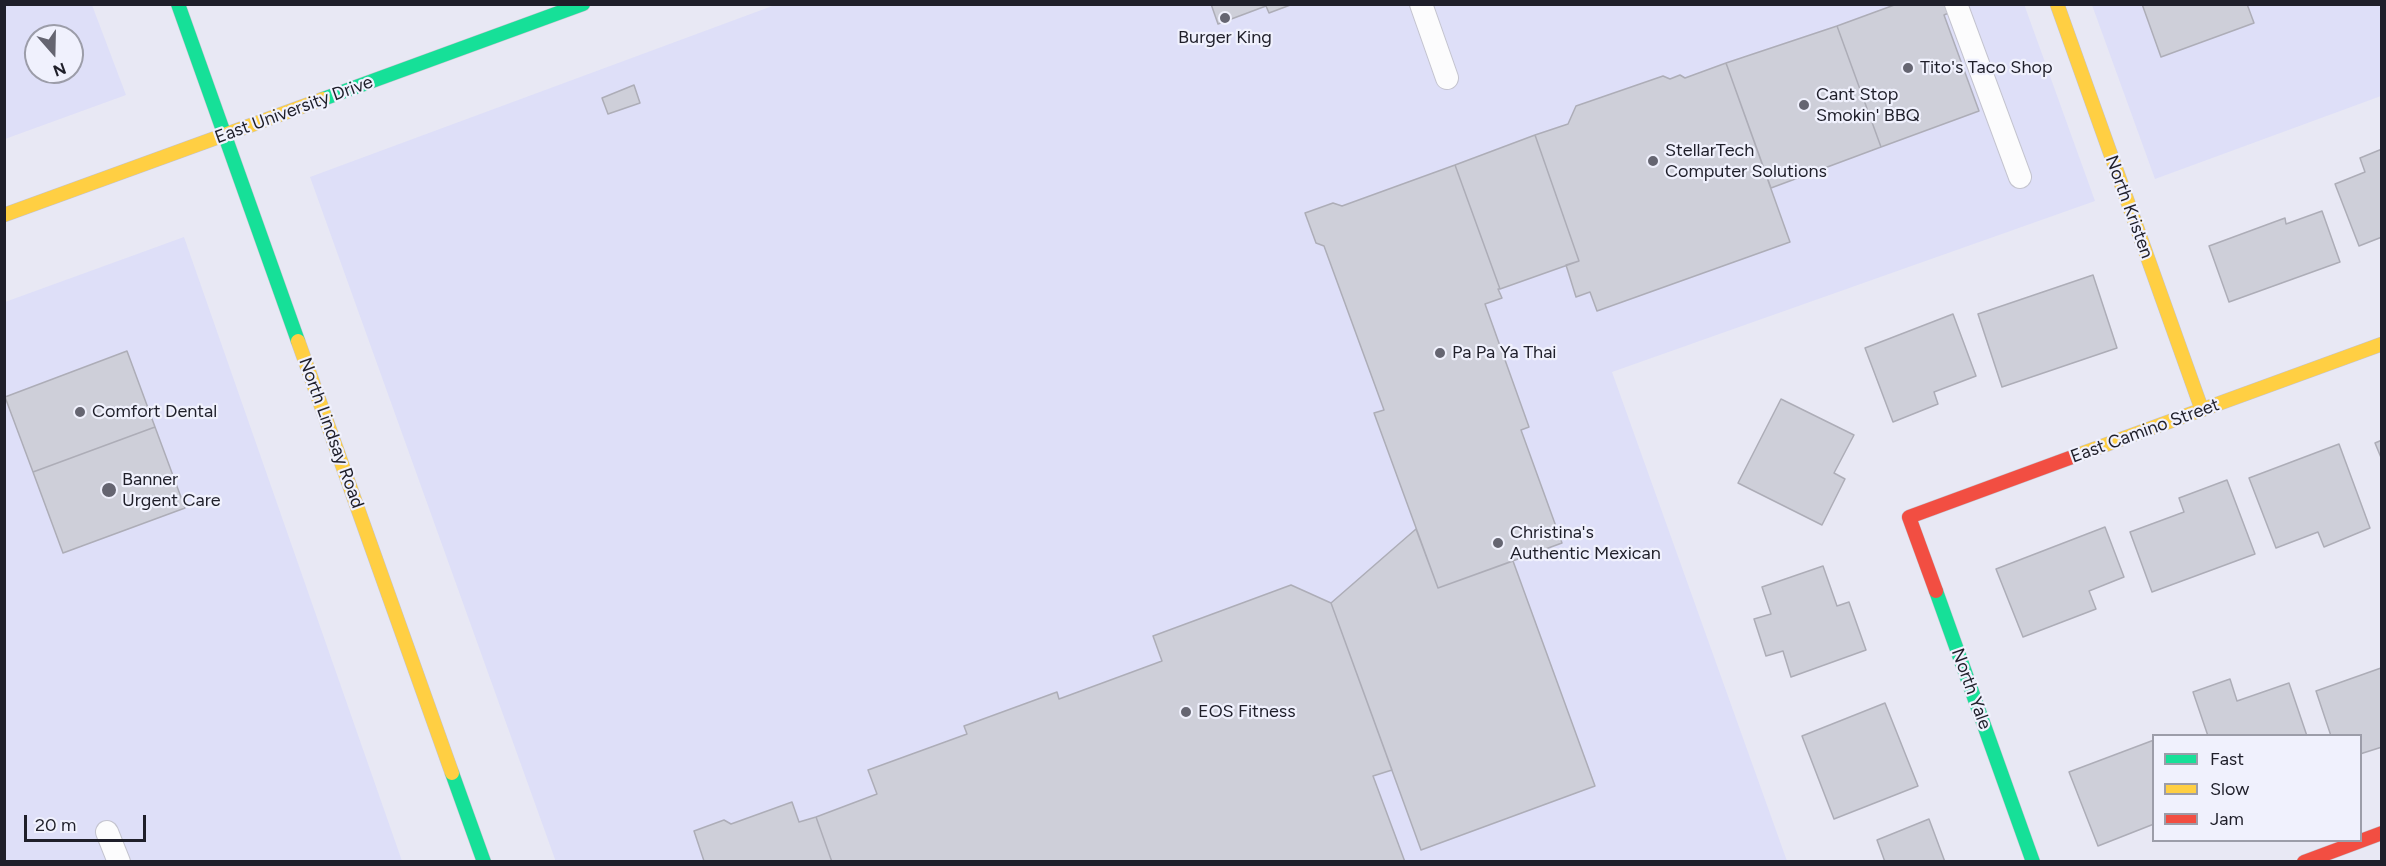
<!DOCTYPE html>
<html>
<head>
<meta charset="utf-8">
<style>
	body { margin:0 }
	#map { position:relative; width:2386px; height:866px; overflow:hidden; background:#e8e8f4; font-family:Figtree,sans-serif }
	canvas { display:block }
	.frame { position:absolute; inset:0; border:6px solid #1f1f2a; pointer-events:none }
	.legend { position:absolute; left:2152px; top:734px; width:210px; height:108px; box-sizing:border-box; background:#f0f1fd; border:2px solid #9c9da9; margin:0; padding:8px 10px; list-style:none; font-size:18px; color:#1f1f2a }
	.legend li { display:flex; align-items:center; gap:12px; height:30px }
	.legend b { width:30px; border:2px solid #9c9da9 }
	.north { position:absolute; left:24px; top:24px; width:60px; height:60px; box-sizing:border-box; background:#f0f1fd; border:2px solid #9c9da9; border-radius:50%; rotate:160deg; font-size:16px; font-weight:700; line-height:24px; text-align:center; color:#1f1f2a }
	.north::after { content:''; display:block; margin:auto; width:21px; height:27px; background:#656571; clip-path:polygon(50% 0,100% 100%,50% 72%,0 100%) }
	.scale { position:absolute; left:24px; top:815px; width:122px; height:27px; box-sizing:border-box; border:3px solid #1f1f2a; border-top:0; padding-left:8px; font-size:18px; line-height:21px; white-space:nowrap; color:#1f1f2a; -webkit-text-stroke:4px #f0f1fd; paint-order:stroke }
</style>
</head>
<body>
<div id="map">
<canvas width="2386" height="866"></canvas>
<div class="frame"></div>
<ul class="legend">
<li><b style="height:8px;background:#16e098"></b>Fast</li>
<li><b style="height:8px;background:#ffcf43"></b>Slow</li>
<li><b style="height:8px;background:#f24e42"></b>Jam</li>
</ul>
<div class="north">N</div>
<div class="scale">20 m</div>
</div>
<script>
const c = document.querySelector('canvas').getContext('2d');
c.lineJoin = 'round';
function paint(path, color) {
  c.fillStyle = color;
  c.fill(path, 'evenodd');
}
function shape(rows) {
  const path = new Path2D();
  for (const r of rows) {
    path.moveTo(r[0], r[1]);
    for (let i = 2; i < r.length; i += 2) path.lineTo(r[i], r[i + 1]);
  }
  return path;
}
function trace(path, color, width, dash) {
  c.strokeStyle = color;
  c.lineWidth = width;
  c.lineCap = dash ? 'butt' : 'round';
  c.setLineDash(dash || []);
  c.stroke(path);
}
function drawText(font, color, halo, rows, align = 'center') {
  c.font = font + ' Figtree,sans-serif';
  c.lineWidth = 4.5;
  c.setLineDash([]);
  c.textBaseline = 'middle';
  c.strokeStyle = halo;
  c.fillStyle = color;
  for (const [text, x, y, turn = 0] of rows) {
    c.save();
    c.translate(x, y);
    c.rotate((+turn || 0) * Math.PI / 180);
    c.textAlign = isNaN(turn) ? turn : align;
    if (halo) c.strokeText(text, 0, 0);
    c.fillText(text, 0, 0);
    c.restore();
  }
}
paint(shape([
	[5,4,92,5,126,95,5,139],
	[36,36,72,36,72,72,36,72],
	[2024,4,2095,201,1612,372,1787,861,556,862,310,177,775,5],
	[2092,5,2381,5,2381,96,2155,179],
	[184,237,402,861,5,862,5,302]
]), '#dedff8');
const building = shape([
	[1211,4,1293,4,1269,13,1266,6,1218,24,1211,4],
	[1897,4,1948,4,1951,12,1944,15,1979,111,1881,147,1837,26,1897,4],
	[2142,4,2247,4,2254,23,2161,57,2142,4],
	[1837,26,1881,147,1771,188,1726,63,1837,26],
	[1726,63,1790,242,1597,311,1590,292,1576,297,1566,265,1579,261,1535,135,1568,124,1576,106,1663,76,1670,79,1680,75,1685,78,1726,63],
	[634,85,640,103,608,114,602,98,634,85],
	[1535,135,1579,261,1500,289,1455,165,1535,135],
	[2382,149,2382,237,2359,246,2335,184,2365,172,2360,158,2382,149],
	[1455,165,1500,289,1498,289,1502,298,1485,304,1529,427,1521,430,1562,543,1438,588,1374,413,1384,410,1324,246,1316,243,1305,213,1333,203,1342,206,1455,165],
	[2322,211,2340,262,2229,302,2209,246,2285,218,2286,224,2322,211],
	[2093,275,2117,348,2002,387,1978,314,2093,275],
	[1953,314,1976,376,1934,392,1938,404,1893,422,1865,348,1953,314],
	[127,351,155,427,33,472,5,397,127,351],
	[1781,399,1854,435,1834,473,1845,479,1822,525,1738,483,1781,399],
	[155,427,185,508,63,553,33,472,155,427],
	[2382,440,2382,460,2375,443,2382,440],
	[2339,444,2370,528,2324,547,2318,532,2276,548,2249,478,2339,444],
	[2227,480,2255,554,2152,592,2130,532,2184,512,2179,498,2227,480],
	[2105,527,2124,577,2089,591,2096,609,2023,637,1996,569,2105,527],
	[1416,529,1438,588,1513,561,1595,786,1421,850,1331,603,1416,529],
	[1823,566,1837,606,1849,602,1866,650,1791,677,1783,651,1766,656,1754,619,1771,614,1762,587,1823,566],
	[1291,585,1331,603,1392,770,1373,776,1405,862,832,862,816,817,877,794,868,770,967,734,964,726,1057,692,1059,699,1162,661,1153,636,1291,585],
	[2381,668,2382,747,2360,754,2360,736,2331,736,2316,691,2381,668],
	[2230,679,2237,701,2289,683,2307,736,2208,736,2193,692,2230,679],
	[1885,703,1918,786,1834,819,1802,736,1885,703],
	[2154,740,2154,824,2098,846,2069,772,2154,740],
	[792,802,799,822,816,817,832,862,704,861,694,831,724,820,731,824,792,802],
	[1929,819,1945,862,1885,862,1877,840,1929,819]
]);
paint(building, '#cecfd9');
trace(building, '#adadb7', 1.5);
const lane = shape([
	[1421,4,1447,78],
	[1956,4,2020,177],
	[107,832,119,862]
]);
const fast = shape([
	[178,4,298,341],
	[323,99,583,4],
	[1936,591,2033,862],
	[452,773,484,862]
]);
const slow = shape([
	[2057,4,2202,410],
	[4,215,323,99],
	[298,341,452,773],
	[2075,456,2382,344]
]);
const jam = shape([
	[1936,591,1909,517,2075,456],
	[2304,862,2382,833]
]);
trace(lane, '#c4c4cf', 24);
trace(fast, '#c4c4cf', 15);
trace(slow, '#c4c4cf', 15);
trace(jam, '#c4c4cf', 15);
trace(lane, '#fcfcfd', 22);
trace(fast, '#16e098', 14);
trace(slow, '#ffcf43', 14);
trace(jam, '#f24e42', 14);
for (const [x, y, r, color] of [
	[1225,18,6,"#656571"],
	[1908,68,6,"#656571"],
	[1804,105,6,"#656571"],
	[1653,161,6,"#656571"],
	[1440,353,6,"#656571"],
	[80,412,6,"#656571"],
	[109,490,8,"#656571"],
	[1498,543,6,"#656571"],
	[1186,712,6,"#656571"]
]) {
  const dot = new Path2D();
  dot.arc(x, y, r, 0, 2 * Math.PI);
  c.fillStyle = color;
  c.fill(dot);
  trace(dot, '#f0f1fd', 2);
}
drawText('18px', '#1f1f2a', '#f0f1fd', [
	["Burger King",1225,38,"center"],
	["Tito's Taco Shop",1920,68],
	["Cant Stop",1816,95],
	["Smokin' BBQ",1816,116],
	["StellarTech",1665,151],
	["Computer Solutions",1665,172],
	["Pa Pa Ya Thai",1452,353],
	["Comfort Dental",92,412],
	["Banner",122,480],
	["Urgent Care",122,501],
	["Christina's",1510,533],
	["Authentic Mexican",1510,554],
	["EOS Fitness",1198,712]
], 'left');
drawText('18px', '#1f1f2a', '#f0f1fd', [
	["East University Drive",294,110,-20],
	["North Kristen",2129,207,70],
	["East Camino Street",2145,431,-20],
	["North Lindsay Road",331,433,70],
	["North Yale",1971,689,70]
]);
</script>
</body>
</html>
